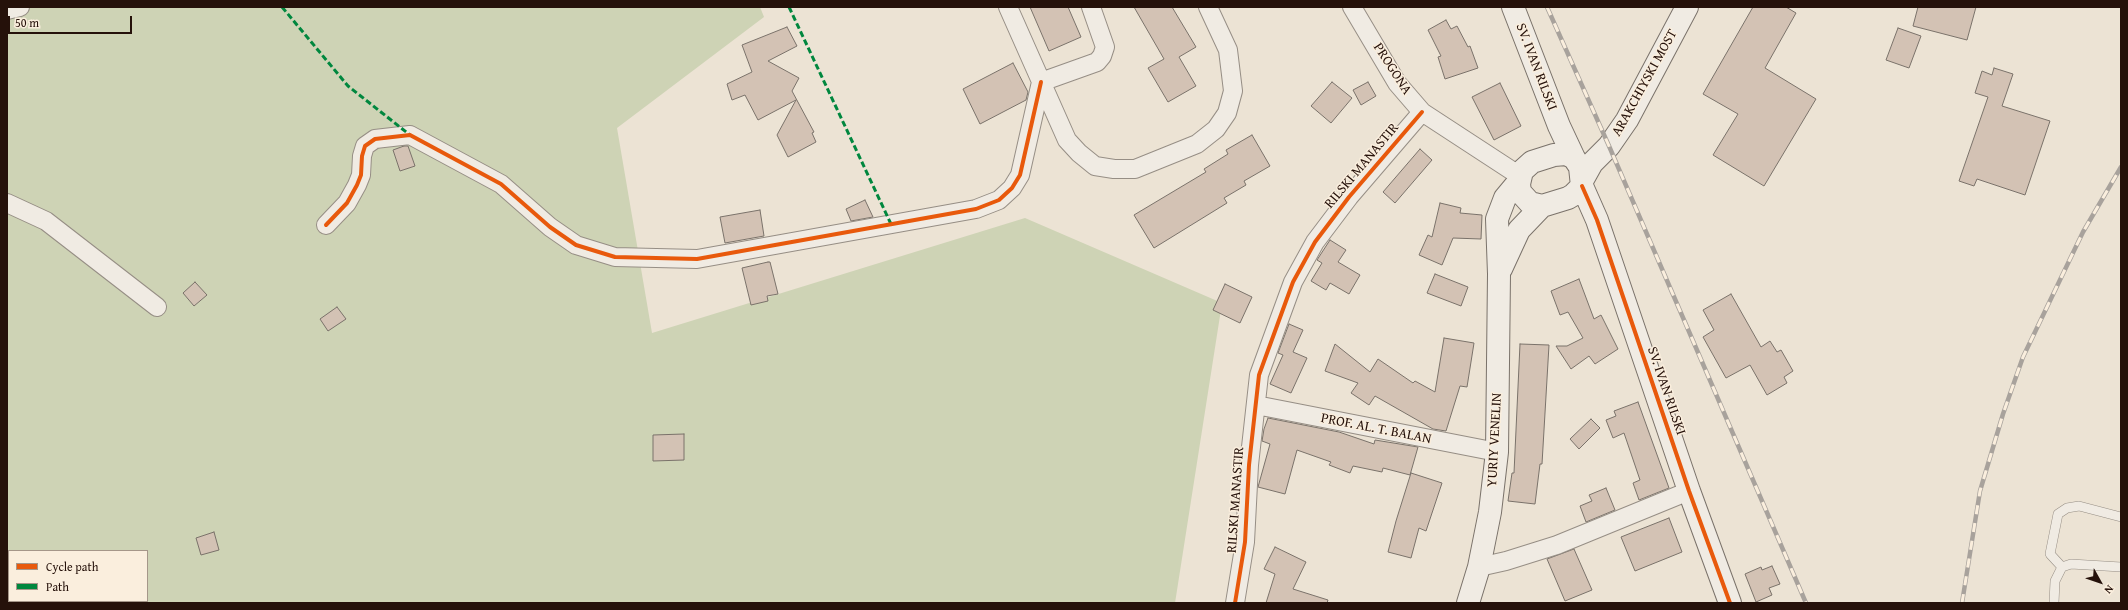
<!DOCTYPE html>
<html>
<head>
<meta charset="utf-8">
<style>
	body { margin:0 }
	#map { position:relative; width:2128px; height:610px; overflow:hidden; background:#ece3d4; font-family:"Gentium Book Plus",serif }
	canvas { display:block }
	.frame { position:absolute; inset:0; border:8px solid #25110a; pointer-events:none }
	.legend { position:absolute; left:8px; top:550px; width:140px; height:52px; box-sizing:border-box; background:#faeedd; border:1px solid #a59689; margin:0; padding:5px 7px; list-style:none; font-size:12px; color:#25110a }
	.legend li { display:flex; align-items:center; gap:8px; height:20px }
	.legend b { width:20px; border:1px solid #a59689 }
	.north { position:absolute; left:2080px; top:562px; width:40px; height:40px; -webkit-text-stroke:3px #faeedd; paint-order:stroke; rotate:130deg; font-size:11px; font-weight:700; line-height:16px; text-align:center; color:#25110a }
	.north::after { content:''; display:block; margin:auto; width:14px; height:18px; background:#25110a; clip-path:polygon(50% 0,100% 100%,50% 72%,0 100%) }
	.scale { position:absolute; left:8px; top:16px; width:124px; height:18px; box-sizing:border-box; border:2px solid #25110a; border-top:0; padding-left:5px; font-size:12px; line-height:14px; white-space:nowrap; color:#25110a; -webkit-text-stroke:3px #faeedd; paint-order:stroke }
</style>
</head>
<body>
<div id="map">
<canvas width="2128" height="610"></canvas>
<div class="frame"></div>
<ul class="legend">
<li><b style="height:5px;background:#e8590c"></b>Cycle path</li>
<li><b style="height:5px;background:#00873e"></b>Path</li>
</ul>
<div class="north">N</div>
<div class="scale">50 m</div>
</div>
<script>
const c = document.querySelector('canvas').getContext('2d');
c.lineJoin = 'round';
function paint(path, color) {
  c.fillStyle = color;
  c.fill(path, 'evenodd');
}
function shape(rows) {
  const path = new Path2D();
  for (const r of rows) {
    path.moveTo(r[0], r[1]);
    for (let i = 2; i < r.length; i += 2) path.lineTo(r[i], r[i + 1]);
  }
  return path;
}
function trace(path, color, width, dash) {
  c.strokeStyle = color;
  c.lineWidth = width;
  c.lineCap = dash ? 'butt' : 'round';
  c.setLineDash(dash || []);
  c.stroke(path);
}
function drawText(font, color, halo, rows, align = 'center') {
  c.font = font + ' "Gentium Book Plus",serif';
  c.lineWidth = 3;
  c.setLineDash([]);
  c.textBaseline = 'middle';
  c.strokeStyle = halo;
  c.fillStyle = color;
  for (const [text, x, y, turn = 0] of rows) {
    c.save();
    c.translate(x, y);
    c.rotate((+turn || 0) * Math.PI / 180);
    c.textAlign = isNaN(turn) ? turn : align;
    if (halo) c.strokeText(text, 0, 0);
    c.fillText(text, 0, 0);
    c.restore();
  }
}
paint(shape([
	[7,7,760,7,764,17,617,128,652,333,1025,218,1222,303,1175,603,34,603,33,601,147,601,147,551,9,551,9,554,7,550]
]), '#ced3b5');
const building = shape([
	[1030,7,1068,7,1081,37,1049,51,1030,7],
	[1134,7,1172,7,1196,47,1179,57,1196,86,1168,102,1148,68,1164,59,1134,7],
	[1753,7,1786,7,1796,13,1765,68,1816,99,1764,186,1713,155,1738,114,1703,94,1753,7],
	[1918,7,1976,7,1967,40,1913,26,1918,7],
	[1446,20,1451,29,1457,26,1468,47,1470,46,1478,68,1445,79,1438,57,1441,56,1428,30,1446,20],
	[787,27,797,46,768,61,799,78,792,91,814,132,812,133,816,142,788,157,777,135,796,100,758,120,745,95,732,100,727,84,752,72,742,45,787,27],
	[1898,28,1921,36,1909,68,1886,60,1898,28],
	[1013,63,1028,92,1026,100,980,124,963,89,1013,63],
	[1994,68,2013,74,2002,106,2050,121,2025,195,1977,179,1974,186,1959,181,1988,97,1975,93,1982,71,1992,75,1994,68],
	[1332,82,1352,98,1331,123,1311,106,1332,82],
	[1368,82,1376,96,1361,105,1353,90,1368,82],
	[1500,83,1521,126,1494,140,1472,97,1500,83],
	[1252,135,1270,166,1244,181,1246,185,1224,198,1227,203,1154,248,1134,215,1206,172,1204,169,1228,154,1226,150,1252,135],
	[404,146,408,146,415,166,400,171,393,150,404,146],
	[1420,149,1432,160,1395,203,1383,192,1420,149],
	[865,200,873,217,851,221,846,209,865,200],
	[1440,203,1461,208,1460,213,1482,215,1481,239,1453,238,1442,265,1419,255,1428,235,1432,237,1440,203],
	[760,210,764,236,725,243,720,217,760,210],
	[1330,240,1346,250,1338,262,1360,275,1349,294,1330,283,1326,290,1311,281,1322,263,1317,260,1330,240],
	[768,262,770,262,778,294,767,296,768,301,751,305,742,268,768,262],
	[1435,274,1468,287,1461,306,1427,293,1435,274],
	[1579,279,1594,319,1601,315,1618,349,1595,364,1589,356,1571,369,1556,346,1567,346,1583,338,1568,312,1560,315,1551,291,1579,279],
	[195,282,207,295,194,306,183,293,195,282],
	[1225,284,1252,297,1240,323,1213,310,1225,284],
	[1731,294,1761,347,1770,341,1777,352,1781,350,1793,371,1784,377,1787,383,1767,395,1750,365,1726,378,1703,337,1714,330,1703,310,1731,294],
	[337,307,346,319,328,331,320,319,337,307],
	[1289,324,1303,330,1293,352,1307,358,1291,393,1270,384,1283,355,1278,353,1289,324],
	[1444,338,1474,343,1467,387,1460,386,1446,431,1433,429,1375,396,1369,405,1351,393,1358,383,1325,371,1335,344,1370,372,1378,359,1413,383,1415,381,1435,392,1444,338],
	[1520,344,1549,345,1542,464,1540,464,1535,504,1508,501,1512,473,1514,473,1520,344],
	[1638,402,1669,488,1639,500,1633,483,1640,480,1624,433,1613,438,1606,420,1616,416,1614,411,1638,402],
	[1268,418,1339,432,1374,444,1375,440,1418,447,1410,475,1383,468,1382,472,1353,466,1350,473,1329,465,1331,462,1297,450,1285,494,1258,487,1270,444,1262,441,1264,429,1268,418],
	[1591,419,1600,428,1579,449,1570,439,1591,419],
	[684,434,684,460,653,461,653,435,684,434],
	[1411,473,1442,483,1426,531,1419,528,1411,558,1388,552,1396,521,1411,473],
	[1606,488,1615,510,1586,522,1580,506,1592,501,1589,495,1606,488],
	[1669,518,1682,552,1635,571,1621,537,1669,518],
	[214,532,219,550,201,555,196,538,214,532],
	[1275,547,1306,562,1293,589,1328,600,1327,603,1266,603,1275,574,1264,569,1275,547],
	[1574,549,1592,590,1565,601,1547,559,1574,549],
	[1772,566,1780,584,1769,588,1772,595,1756,602,1745,574,1761,567,1762,570,1772,566]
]);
paint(building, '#d3c2b4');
trace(building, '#7a726a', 1);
const lane = shape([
	[2062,567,2050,554,2058,514,2067,508,2079,506,2121,517],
	[2054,603,2055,581,2062,567,2071,564,2121,567]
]);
const street = shape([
	[1008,7,1067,140,1079,153,1095,166,1114,169,1135,169,1197,144,1216,129,1227,113,1233,91,1228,50,1208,7],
	[1352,7,1397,83,1422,112,1520,176],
	[7,10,20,7],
	[1041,82,1097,62,1102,56,1105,47,1091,7],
	[7,203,46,221,157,307],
	[326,225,347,203,357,185,361,175,362,156,365,146,375,139,410,135,501,184,550,227,576,245,615,257,697,259,976,209,999,200,1012,188,1020,175,1041,82],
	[1256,405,1497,452],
	[1479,567,1506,561,1557,545,1689,491],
	[1235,603,1245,542,1249,465,1259,375,1293,282,1315,242,1349,197,1422,112]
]);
const secondary = shape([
	[1513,7,1559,126,1574,158],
	[1566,154,1574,158,1580,167,1582,186,1573,195,1568,198,1542,206,1530,203,1520,192,1519,184,1522,171,1532,162,1554,155,1566,154],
	[1582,181,1592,163,1609,146,1627,120,1687,7],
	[1582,186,1597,220,1689,491,1730,603],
	[1501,269,1519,230,1542,206],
	[1468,603,1479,567,1490,512,1497,452,1499,274,1497,219,1505,198,1520,180]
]);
trace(lane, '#968e85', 10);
trace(street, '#968e85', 20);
trace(secondary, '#7a726a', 24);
trace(lane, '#f0ebe3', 9);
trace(street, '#f0ebe3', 18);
trace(secondary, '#f0ebe3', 22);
const rail = shape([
	[1547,7,1609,146,1806,603],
	[1962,603,1980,491,2003,414,2023,357,2083,232,2121,167]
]);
trace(rail, '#a8a29c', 4.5);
trace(rail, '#faeedd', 3, [9]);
trace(shape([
	[282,7,348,86,410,135],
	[789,7,891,224]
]), '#00873e', 3, [6, 3]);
trace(shape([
	[1582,186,1597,220,1689,491,1730,603],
	[326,225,347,203,357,185,361,175,362,156,365,146,375,139,410,135,501,184,550,227,576,245,615,257,697,259,976,209,999,200,1012,188,1020,175,1041,82],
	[1235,603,1245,542,1249,465,1259,375,1293,282,1315,242,1349,197,1422,112]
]), '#e8590c', 4);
drawText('14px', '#25110a', '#faeedd', [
	["SV. IVAN RILSKI",1536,67,69],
	["PROGONA",1392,69,57],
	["ARAKCHIYSKI MOST",1645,83,-61],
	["RILSKI MANASTIR",1362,166,-50],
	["SV. IVAN RILSKI",1666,391,71],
	["PROF. AL. T. BALAN",1376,429,11],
	["YURIY VENELIN",1495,440,-87],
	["RILSKI MANASTIR",1236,500,-86]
]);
</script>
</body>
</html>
